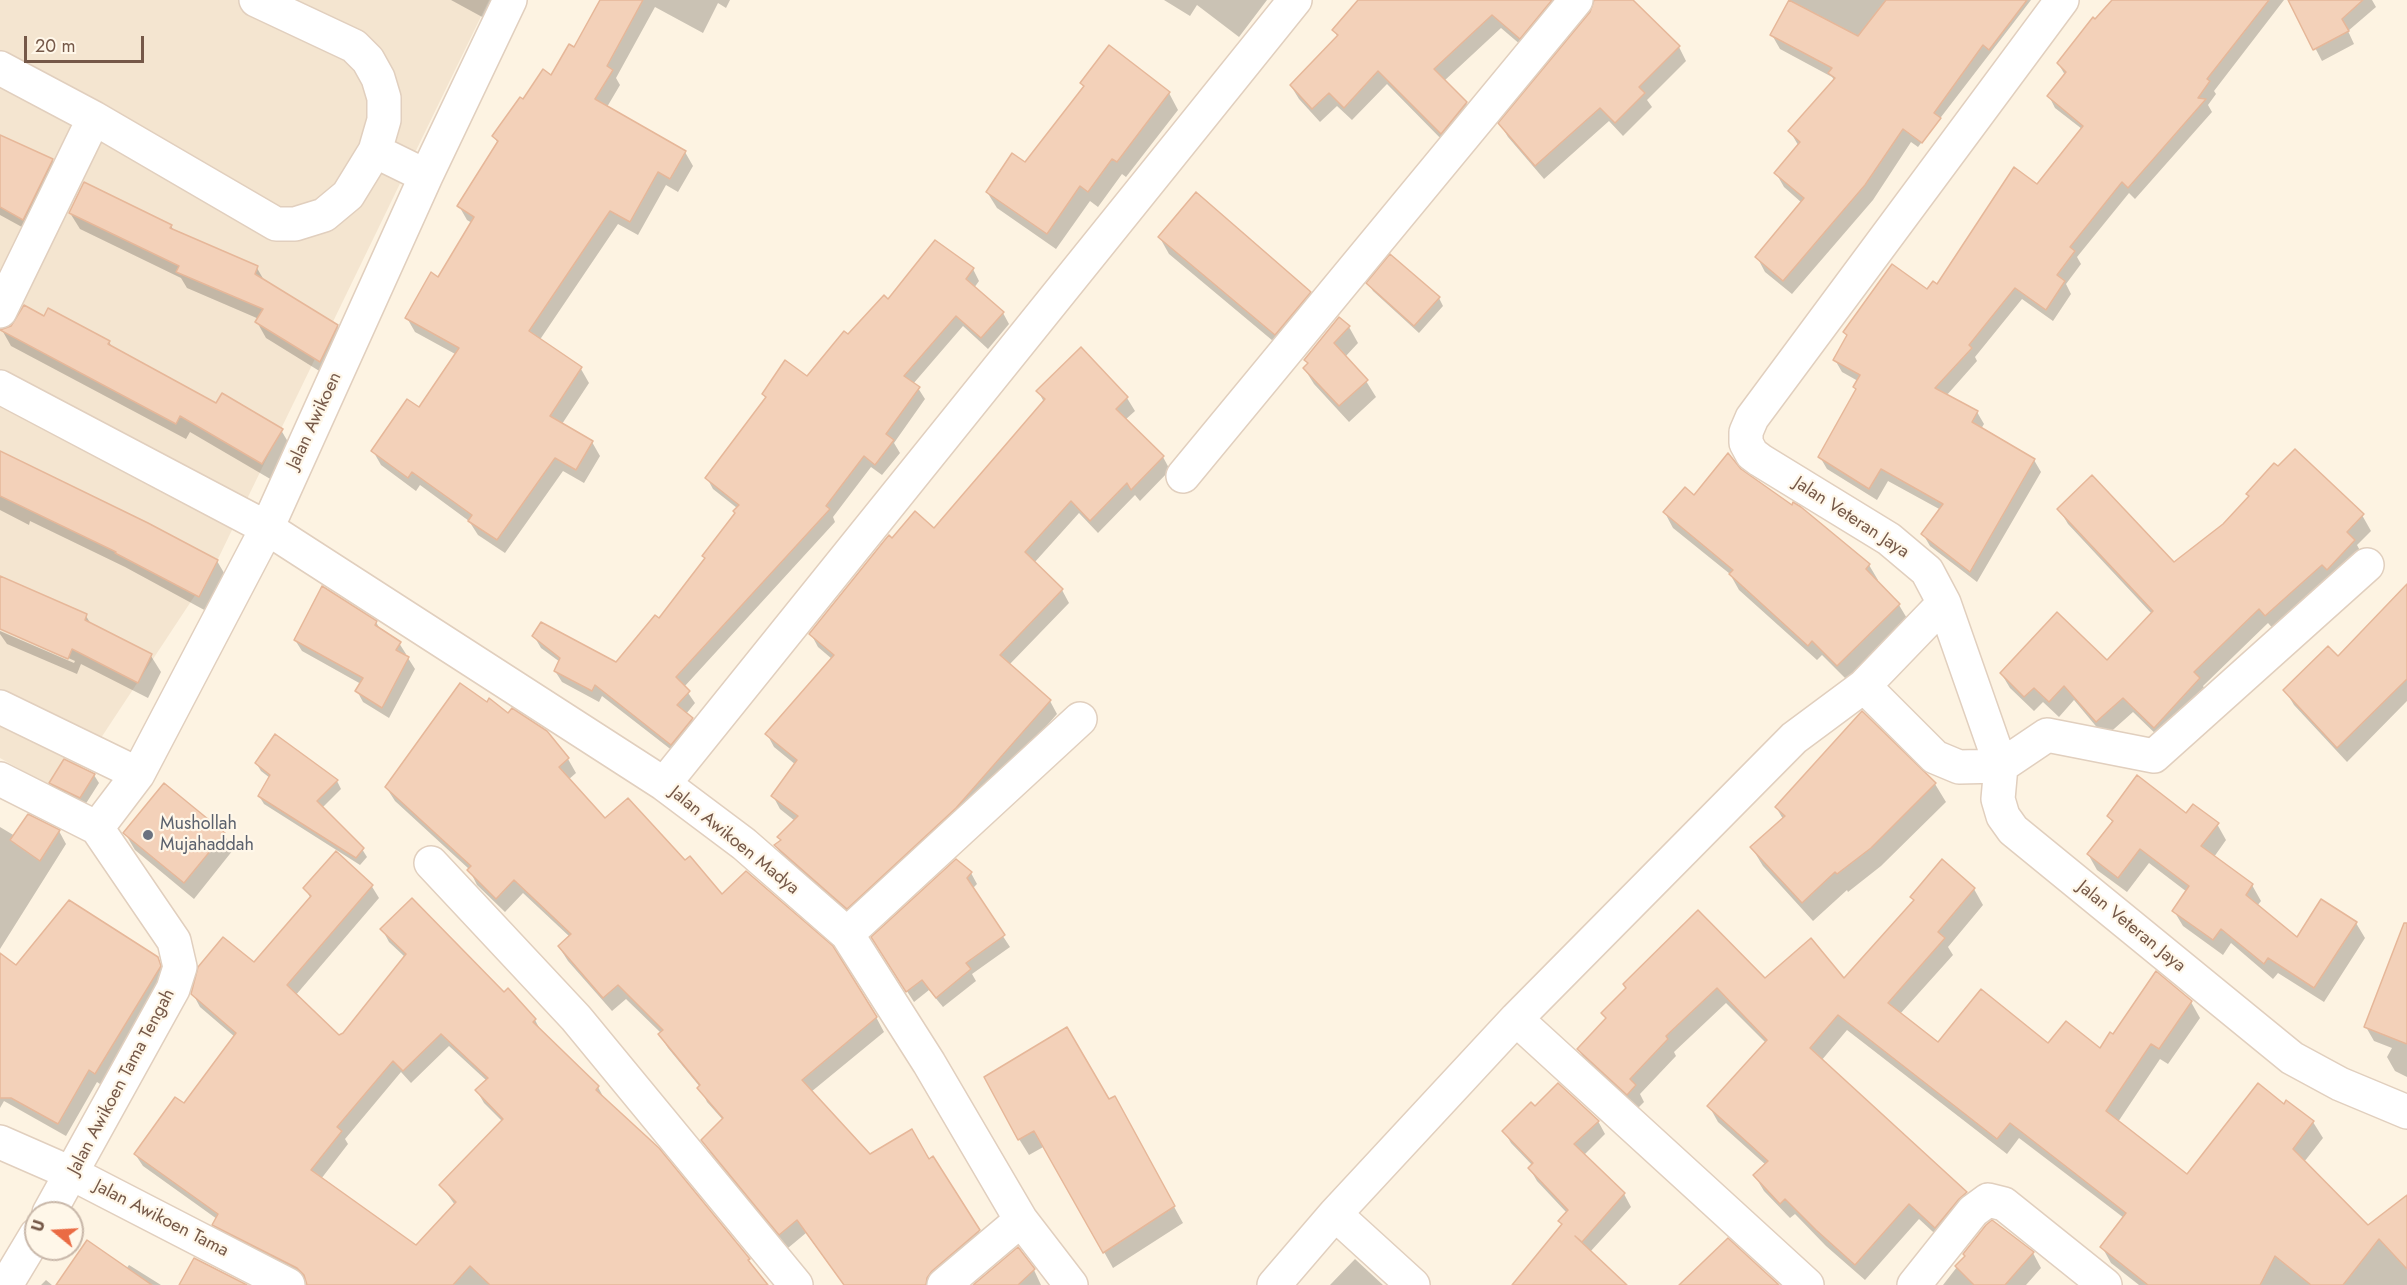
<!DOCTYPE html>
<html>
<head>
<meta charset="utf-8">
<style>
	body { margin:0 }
	#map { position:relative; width:2407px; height:1285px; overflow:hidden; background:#fdf3e2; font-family:Jost,sans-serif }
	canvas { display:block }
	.north { position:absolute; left:24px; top:1201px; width:60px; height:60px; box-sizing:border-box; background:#fff7e9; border:2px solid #c8b7a9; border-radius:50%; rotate:288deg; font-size:16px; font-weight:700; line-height:24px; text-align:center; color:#755848 }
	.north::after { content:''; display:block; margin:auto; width:21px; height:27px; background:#ea6b44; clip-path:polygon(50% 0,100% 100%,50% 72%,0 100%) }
	.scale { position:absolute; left:24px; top:36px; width:120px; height:27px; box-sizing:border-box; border:3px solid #755848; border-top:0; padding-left:8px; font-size:18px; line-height:21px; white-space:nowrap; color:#755848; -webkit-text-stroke:4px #fff7e9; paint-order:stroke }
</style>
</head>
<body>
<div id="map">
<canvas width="2407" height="1285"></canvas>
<div class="north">U</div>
<div class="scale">20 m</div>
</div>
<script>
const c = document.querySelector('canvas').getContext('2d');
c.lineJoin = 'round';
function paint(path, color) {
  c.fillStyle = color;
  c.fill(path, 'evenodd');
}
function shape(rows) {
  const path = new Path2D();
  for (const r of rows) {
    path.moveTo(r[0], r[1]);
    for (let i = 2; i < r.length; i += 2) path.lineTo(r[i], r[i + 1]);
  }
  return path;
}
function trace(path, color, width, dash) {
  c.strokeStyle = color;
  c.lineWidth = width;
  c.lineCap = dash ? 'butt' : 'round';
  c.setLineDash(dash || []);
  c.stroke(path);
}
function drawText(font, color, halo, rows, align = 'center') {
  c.font = font + ' Jost,sans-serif';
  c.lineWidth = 4.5;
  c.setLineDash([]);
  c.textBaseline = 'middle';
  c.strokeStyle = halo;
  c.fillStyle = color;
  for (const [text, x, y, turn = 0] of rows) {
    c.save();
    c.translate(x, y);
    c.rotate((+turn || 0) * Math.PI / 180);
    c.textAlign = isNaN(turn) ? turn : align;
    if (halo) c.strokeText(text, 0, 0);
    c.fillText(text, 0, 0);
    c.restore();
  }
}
paint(shape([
	[0,0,489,0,215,565,64,794,0,758]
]), '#f4e5d0');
paint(shape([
	[451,0,494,0,484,18],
	[601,0,730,0,726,8,718,3,703,33,655,7,616,78,620,85,607,107,685,152,693,166,678,192,666,185,638,235,618,224,539,341,581,369,589,383,562,424,592,442,600,456,584,483,563,471,505,553,478,535,469,521,420,485,416,491,381,465,373,451,420,409,457,355,415,332,407,318,438,279,472,223,467,220,459,206,498,144,494,136,523,102,552,77,575,49],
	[1164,0,1267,0,1239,37,1197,5,1190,16],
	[1366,0,1571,0,1528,51,1501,28,1444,81,1466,103,1474,117,1449,147,1387,84,1352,120,1337,106,1320,122,1299,99,1291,86,1337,36,1334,30],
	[1596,0,1631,0,1679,47,1686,61,1647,100,1652,107,1623,136,1609,121,1544,179,1508,137,1500,124,1592,13],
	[1790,0,2031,0,1918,147,1911,142,1873,200,1792,294,1765,272,1757,257,1802,203,1784,187,1776,173,1798,145,1790,131,1834,80,1832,77,1780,49,1772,35],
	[2114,0,2284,0,2214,91,2216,94,2208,105,2212,112,2135,199,2129,193,2077,257,2081,264,2066,284,2071,294,2053,321,2022,299,1975,357,1977,361,1946,396,1977,412,1984,424,1981,429,2034,460,2041,472,1977,582,1930,546,1923,534,1941,510,1888,481,1877,500,1827,469,1820,457,1857,391,1858,381,1842,372,1835,360,1848,337,1845,332,1937,286,2038,186,2082,129,2055,108,2049,96,2065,75,2058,63],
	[2290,0,2372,0,2376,7,2348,31,2354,44,2322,61],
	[1081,83,1169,93,1178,110,1126,177,1122,174,1098,207,1090,201,1056,249,997,208,987,192,1025,165,1084,88],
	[0,136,52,160,60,173,31,232,0,215],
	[70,213,171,226,174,231,257,268,265,282,337,326,346,343,329,377,266,338,257,322,259,319,187,288,181,278,80,229],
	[1160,238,1309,293,1319,309,1285,351,1169,254],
	[973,269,979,281,974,288,1003,313,1009,324,988,349,963,326,913,384,918,388,925,399,894,443,900,453,882,475,871,467,833,517,835,522,684,687,695,703,686,714,692,719,699,730,678,755,602,696,599,702,562,682,555,671,560,662,541,648,534,636,617,663,659,620,706,560,737,514,737,508,713,489,707,478,766,399,763,394,807,378,848,336,889,301],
	[1368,284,1439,298,1443,306,1419,333,1373,291],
	[44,318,109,342,112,347,217,405,281,430,291,447,272,480,190,432,186,439,11,346,2,330],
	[1349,327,1358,343,1345,357,1366,381,1376,397,1349,422,1314,384,1304,368,1308,364,1305,360],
	[1038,391,1127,398,1135,411,1125,420,1163,457,1170,470,1140,501,1135,495,1098,533,1079,513,1034,563,1062,590,1069,603,1009,665,1050,701,1057,714,963,821,855,921,784,859,776,846,795,821,780,809,773,796,796,765,774,747,767,734,832,659,818,647,811,634,892,540,934,530,1044,402],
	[0,452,217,561,227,578,208,612,125,567,30,521,29,525,0,510],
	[1740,470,1869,565,1878,580,1876,582,1899,605,1908,620,1847,680,1822,655,1817,660,1739,590,1730,574,1673,528,1665,513],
	[2059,509,2174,564,2362,515,2371,531,2357,545,2363,556,2275,631,2268,623,2203,686,2208,694,2164,742,2133,712,2105,737,2074,700,2059,717,2043,702,2034,711,2010,688,2001,673,2107,662,2152,614,2068,524],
	[0,577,86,616,92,626,151,656,161,672,148,698,81,664,77,674,7,644,0,634],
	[0,628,75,661,74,663,0,631],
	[2407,604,2407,701,2347,762,2294,705,2285,690,2338,658],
	[376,622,381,631,399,643,406,654,404,656,408,658,415,669,389,718,363,702,357,691,361,684,302,651,295,640],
	[1862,713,1935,784,1946,802,1881,866,1848,892,1847,890,1813,921,1763,866,1752,848,1783,819,1776,807],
	[275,736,337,781,341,789,322,808,362,849,367,857,360,865,264,804,259,796,270,778,261,771,256,763],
	[568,759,576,773,568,780,605,820,685,862,722,896,876,1017,884,1032,811,1092,870,1156,929,1161,979,1231,987,1245,940,1285,844,1285,806,1233,788,1248,711,1154,703,1140,723,1120,707,1102,700,1087,668,1048,659,1034,661,1033,626,999,612,1011,568,961,559,947,570,937,523,893,505,912,477,885,469,869,395,801,386,787],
	[65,761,94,775,99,783,85,805,55,790,50,783],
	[2187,815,2217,824,2226,840,2214,857,2252,885,2261,901,2257,906,2297,939,2356,923,2365,938,2324,1002,2278,973,2273,979,2231,943,2223,955,2183,926,2174,911,2187,892,2149,863,2127,892,2097,870,2088,854,2113,823,2108,816],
	[0,827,15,836,59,831,66,844,0,949],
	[125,833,224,834,233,850,194,899,135,850],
	[971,873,977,884,972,889,1010,947,972,974,976,981,943,1007,929,990,914,1002,879,948],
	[371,885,379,898,295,996,339,1037,344,1035,405,957,389,942,382,929,504,994,535,1020,542,1033,598,1087,605,1100,768,1285,308,1285,306,1281,221,1237,214,1225,217,1219,143,1166,135,1154,184,1105,235,1037,200,1007,193,994,255,964,311,899,305,888],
	[449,1046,487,1081,477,1091,484,1103,502,1121,441,1185,455,1205,416,1247,321,1179,348,1144,345,1139,401,1072,411,1083],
	[1974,889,1983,905,1948,947,1953,955,1900,1014,1939,1044,2049,1045,2100,1050,2113,1036,2191,1002,2200,1018,2168,1064,2160,1059,2118,1122,2188,1176,2284,1106,2313,1122,2323,1138,2304,1162,2368,1227,2407,1197,2407,1285,2139,1285,2111,1263,2102,1247,2124,1218,2019,1138,2007,1154,1847,1030,1821,1061,1966,1193,1975,1209,1945,1243,1919,1219,1865,1280,1826,1246,1795,1214,1790,1218,1764,1191,1755,1176,1766,1165,1718,1122,1709,1106,1766,1043,1726,1003,1674,1052,1676,1056,1640,1094,1644,1102,1636,1110,1588,1065,1578,1049,1606,1019,1603,1013,1627,989,1765,980,1844,981,1914,901,1912,897],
	[0,955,17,967,157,958,165,972,103,1086,97,1082,66,1136,4,1101,0,1108],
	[2407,988,2407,1077,2395,1071,2387,1057,2392,1048,2374,1041,2366,1027],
	[1066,1029,1109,1101,1123,1114,1183,1223,1113,1268,1045,1146,1029,1155,1019,1139],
	[1535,1109,1598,1121,1605,1134,1584,1155,1624,1194,1631,1207,1590,1252,1625,1285,1514,1285,1563,1226,1567,1213,1537,1181,1530,1169,1533,1166,1511,1143,1504,1131],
	[1992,1222,2033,1253,2041,1268,2026,1285,1943,1285],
	[1355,1259,1383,1285,1330,1285],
	[129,1265,161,1285,58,1285,126,1269],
	[1034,1270,1041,1285,975,1285],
	[46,1280,52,1285,41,1285]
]), '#0003');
const building = shape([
	[600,0,643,0,607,66,613,70,595,99,686,151,670,179,658,172,630,222,610,211,529,331,582,367,550,416,593,441,576,470,555,458,497,540,468,521,472,515,412,472,408,478,371,451,407,399,419,407,459,348,405,318,431,272,438,277,474,217,457,206,498,141,492,136,520,97,523,99,543,69,551,75,569,44,574,47,600,0],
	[1358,0,1552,0,1520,39,1492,15,1434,69,1467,102,1441,134,1378,71,1344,108,1329,93,1312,109,1290,85,1338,35,1332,30,1358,0],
	[1594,0,1633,0,1680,46,1639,87,1645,93,1615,123,1600,108,1535,166,1498,123,1590,12,1594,0],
	[1789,0,1858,36,1886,0,2027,0,1989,50,1983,45,1934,113,1941,118,1922,143,1903,129,1865,185,1783,281,1755,257,1804,198,1774,173,1800,142,1788,131,1835,78,1828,73,1832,68,1770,35,1789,0],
	[2112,0,2269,0,2207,79,2210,81,2198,98,2206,99,2128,188,2122,182,2070,247,2075,251,2057,275,2065,281,2046,310,2015,288,1969,345,1972,348,1935,388,1978,411,1972,422,2035,459,1970,572,1921,534,1943,504,1881,469,1869,489,1818,457,1856,389,1853,387,1860,375,1833,360,1847,335,1843,332,1892,264,1927,289,1933,281,1937,284,2014,167,2037,184,2083,126,2047,96,2066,72,2057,63,2093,17,2095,19,2112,0],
	[2288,0,2363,0,2342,19,2349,31,2313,50,2288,0],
	[1109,45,1170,92,1117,162,1112,159,1088,192,1080,186,1047,234,986,192,1012,153,1025,162,1084,86,1080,83,1109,45],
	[0,135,53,159,23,220,0,207,0,135],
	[84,182,172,225,170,228,258,266,255,274,338,325,320,362,255,322,263,309,176,272,179,266,69,213,84,182],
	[1196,192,1311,292,1275,335,1158,237,1196,192],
	[935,240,974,268,966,279,1004,312,981,338,956,316,904,376,920,387,886,434,894,440,875,465,864,456,826,506,830,509,676,677,690,691,677,705,693,718,671,745,595,685,592,691,554,671,560,658,532,636,541,622,616,662,655,615,659,618,705,558,702,556,735,513,733,511,739,505,705,478,766,397,762,394,785,360,807,376,844,331,848,334,884,295,888,299,935,240],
	[1390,254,1440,297,1414,326,1366,283,1390,254],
	[24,305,44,316,48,308,110,341,108,344,216,403,222,393,283,429,262,464,180,416,176,424,0,330,11,326,24,305],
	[1339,317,1350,326,1334,343,1368,380,1339,406,1303,368,1308,363,1304,360,1339,317],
	[1081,347,1128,397,1116,409,1164,456,1131,490,1127,483,1090,521,1071,501,1025,552,1063,589,1000,655,1051,700,956,808,847,909,774,845,781,840,777,837,798,816,771,796,797,760,765,734,834,655,809,634,884,541,889,535,892,538,915,511,934,528,1045,399,1036,391,1081,347],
	[2295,449,2364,514,2347,532,2355,540,2327,570,2322,565,2265,616,2259,609,2194,672,2200,678,2154,728,2123,698,2096,722,2064,686,2049,702,2034,688,2024,697,2000,673,2057,612,2107,660,2153,611,2057,509,2092,475,2174,562,2223,524,2249,496,2246,494,2274,463,2278,466,2295,449],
	[0,451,148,523,218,560,199,597,115,553,116,552,0,496,0,451],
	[1728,453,1741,469,1792,505,1793,502,1801,507,1870,564,1866,569,1900,604,1837,666,1812,641,1808,646,1729,574,1733,570,1663,512,1685,487,1694,495,1728,453],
	[0,576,87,614,85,620,152,654,138,683,72,649,68,659,0,629,0,576],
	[2407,584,2407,679,2337,748,2283,690,2328,646,2338,656,2407,584],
	[322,586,377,621,375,625,401,642,396,650,409,657,382,708,355,691,363,678,294,640,322,586],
	[460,683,487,702,489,698,508,713,512,708,547,731,569,758,559,767,605,818,628,798,685,860,690,856,722,894,746,871,833,946,877,1017,802,1080,870,1154,912,1129,929,1159,933,1156,980,1230,932,1271,927,1278,926,1285,844,1285,797,1220,779,1235,701,1140,723,1118,697,1088,700,1085,658,1034,663,1030,618,985,603,998,558,946,571,934,514,880,496,899,467,870,471,866,385,787,460,683],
	[1862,711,1936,783,1871,848,1837,874,1835,872,1802,903,1750,847,1785,816,1775,807,1862,711],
	[275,734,338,780,317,801,364,848,356,858,258,796,270,775,255,763,275,734],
	[64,759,95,774,80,798,49,783,64,759],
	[2137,775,2186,813,2193,804,2219,823,2201,846,2253,884,2246,895,2297,937,2321,899,2357,922,2314,988,2268,958,2264,964,2221,929,2213,940,2172,911,2189,886,2140,849,2118,878,2087,854,2113,821,2107,816,2137,775],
	[164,783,225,833,184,883,123,833,164,783],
	[28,814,60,830,40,861,10,840,28,814],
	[336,851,373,885,287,985,339,1035,343,1033,406,954,380,929,412,898,504,992,508,988,536,1019,533,1022,599,1086,596,1090,659,1148,750,1259,748,1260,768,1285,490,1285,470,1266,453,1285,307,1285,304,1275,297,1268,212,1225,218,1214,134,1154,175,1097,184,1103,236,1033,191,994,198,967,223,937,254,962,311,896,303,888,336,851],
	[441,1034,488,1078,475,1090,503,1119,439,1185,456,1202,416,1245,311,1170,342,1131,337,1127,393,1061,403,1071,441,1034],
	[956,859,972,872,967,878,1005,935,966,963,971,969,936,998,922,980,906,992,871,937,956,859],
	[1942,859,1975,888,1938,932,1945,938,1888,1003,1938,1042,1981,989,2048,1043,2066,1021,2100,1048,2110,1032,2113,1034,2156,971,2192,1001,2159,1049,2151,1044,2106,1111,2187,1174,2258,1083,2284,1104,2286,1100,2314,1121,2293,1149,2368,1225,2407,1195,2407,1269,2379,1239,2343,1285,2311,1285,2275,1256,2260,1285,2148,1285,2100,1247,2126,1213,2010,1123,1997,1139,1838,1015,1810,1048,1967,1192,1959,1199,1935,1228,1909,1204,1855,1265,1816,1230,1785,1199,1780,1204,1753,1175,1768,1161,1707,1106,1767,1040,1717,988,1666,1036,1668,1039,1630,1079,1636,1085,1627,1095,1577,1049,1606,1018,1601,1013,1626,988,1623,984,1698,910,1765,978,1811,938,1844,978,1914,900,1910,897,1942,859],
	[69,900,158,957,161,966,95,1074,89,1070,58,1124,11,1098,0,1098,0,953,16,965,69,900],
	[2404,923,2407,923,2407,1044,2364,1027,2404,923],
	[1067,1027,1109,1099,1115,1096,1175,1206,1103,1253,1034,1131,1018,1140,984,1077,1067,1027],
	[1558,1083,1599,1121,1574,1144,1625,1193,1582,1242,1575,1236,1627,1285,1512,1285,1562,1224,1558,1221,1568,1210,1528,1168,1533,1163,1502,1131,1531,1102,1535,1106,1558,1083],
	[1992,1220,2034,1252,2005,1285,1974,1285,1955,1266,1965,1256,1963,1254,1986,1225,1992,1220],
	[1728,1238,1779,1285,1679,1285,1728,1238],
	[87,1240,152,1285,56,1285,87,1240],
	[1018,1247,1035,1269,1018,1285,973,1285,1018,1247],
	[194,1258,247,1285,179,1285,194,1258]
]);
paint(building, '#f3d1b9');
trace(building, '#e6b799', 1.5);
const street = shape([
	[2062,0,1752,418,1746,432,1746,443,1752,454,1760,460,1889,539,1927,571,1944,603,2001,766,1998,799,2003,816,2013,830,2292,1058,2340,1084,2407,1112],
	[0,68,94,118,276,224,295,224,324,215,348,195,375,151,384,120,384,98,378,78,368,60,354,46,256,0],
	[375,151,426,176],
	[0,311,94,118],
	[0,387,267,528,664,784,744,844,847,934,929,1063,1021,1220,1071,1285],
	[1183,476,1576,0],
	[1864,686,1935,757,1959,767,2001,766,2047,735,2154,756,2367,565],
	[0,707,138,774],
	[0,779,97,828,174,941,180,967,173,989,49,1213],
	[664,784,1295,0],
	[97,828,138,774,267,528,426,176,510,0],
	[431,863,576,1018,796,1285],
	[847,934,1080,719],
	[1516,1019,1807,1285],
	[0,1142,73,1174,288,1285],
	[1335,1214,1413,1285],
	[6,1285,36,1235],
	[944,1285,1021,1220],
	[1274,1285,1335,1214,1516,1019,1794,738,1864,686,1944,603],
	[1914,1285,1973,1211,1988,1200,2004,1204,2105,1285]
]);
trace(street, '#e1cfbe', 36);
trace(street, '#fff', 33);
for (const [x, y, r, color] of [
	[148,835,6,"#6b7280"]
]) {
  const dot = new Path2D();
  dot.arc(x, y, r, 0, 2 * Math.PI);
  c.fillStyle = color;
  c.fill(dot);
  trace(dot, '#fff7e9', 2);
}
drawText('18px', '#755848', '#fff7e9', [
	["Jalan Awikoen",315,421,-65],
	["Jalan Veteran Jaya",1851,518,33],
	["Jalan Awikoen Madya",734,841,39],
	["Jalan Veteran Jaya",2131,927,39],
	["Jalan Awikoen Tama Tengah",122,1082,-62],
	["Jalan Awikoen Tama",161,1219,27]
]);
drawText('18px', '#5b616d', '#fff7e9', [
	["Mushollah",160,825],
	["Mujahaddah",160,846]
], 'left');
</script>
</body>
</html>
